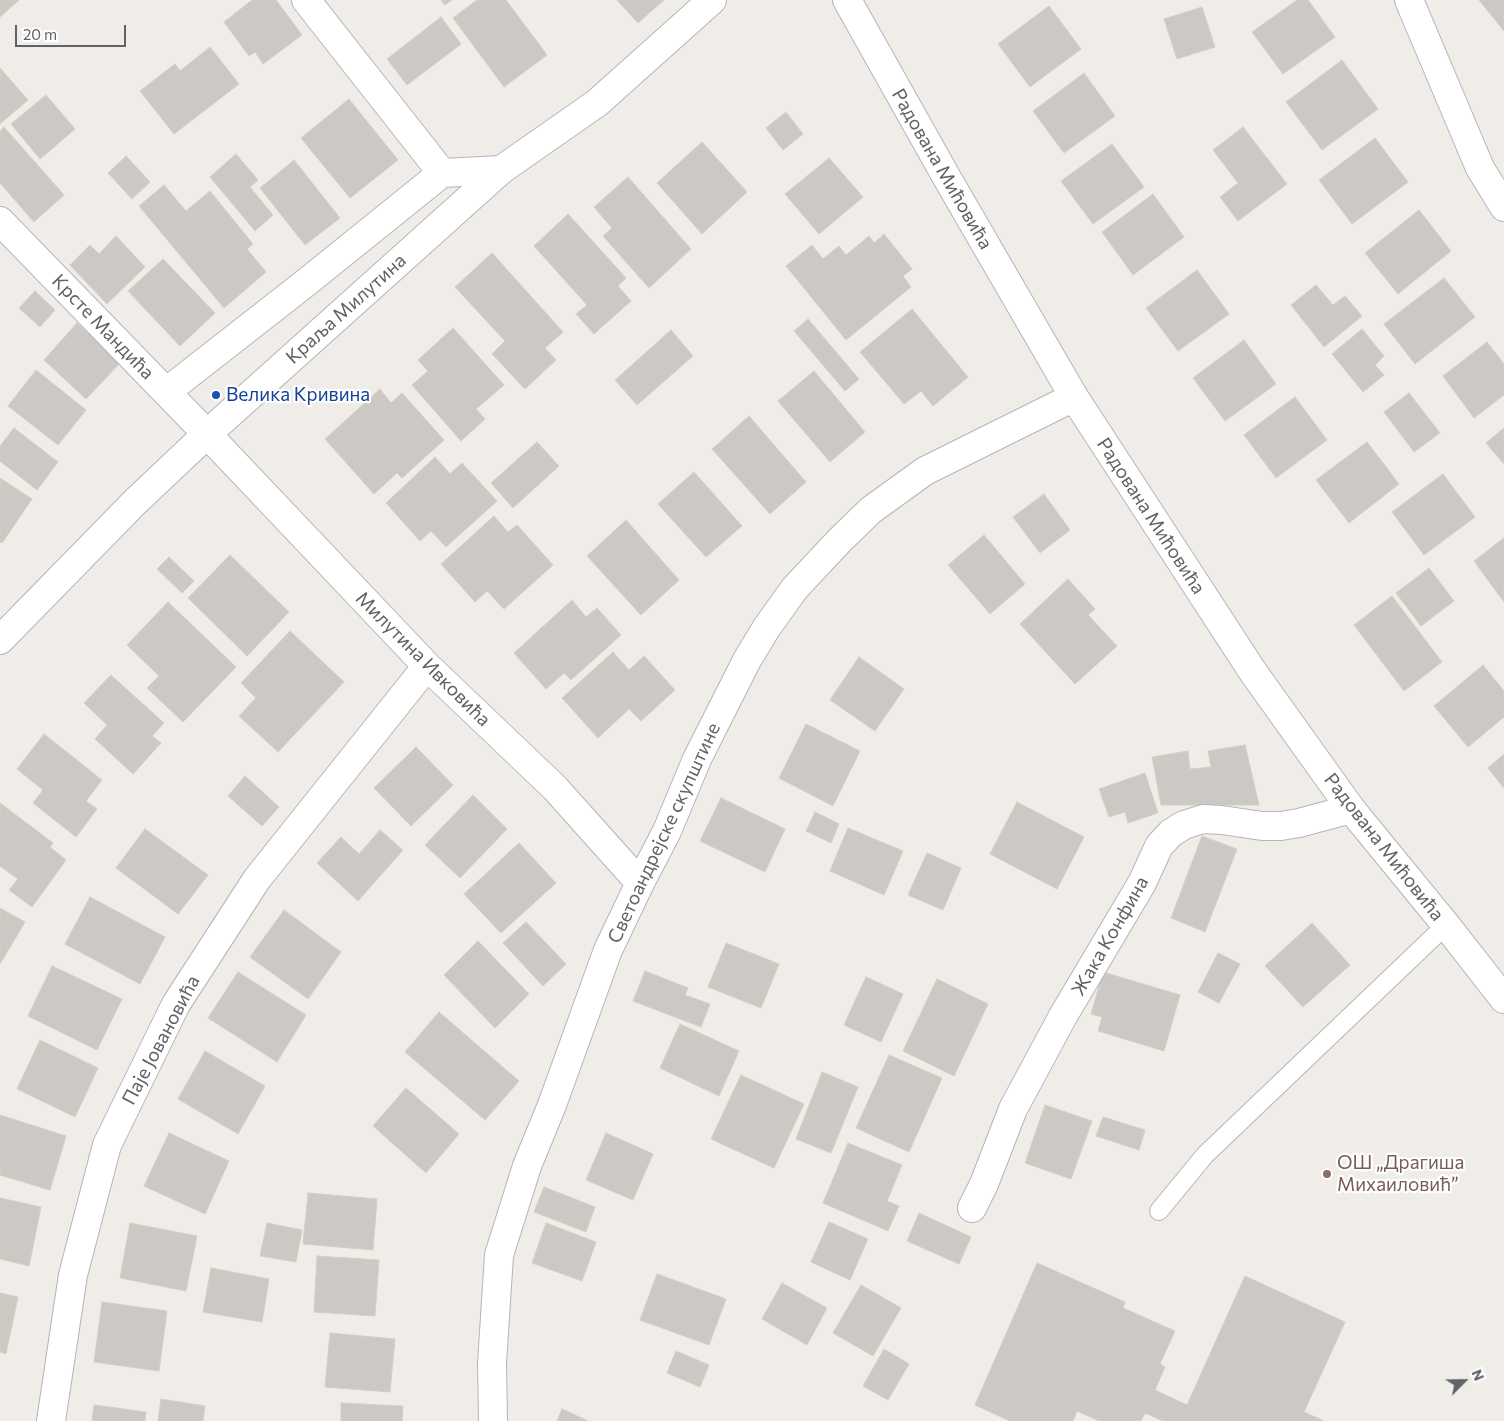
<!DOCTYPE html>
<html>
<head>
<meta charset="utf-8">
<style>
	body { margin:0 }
	#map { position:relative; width:1504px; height:1421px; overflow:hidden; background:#f0ede8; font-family:Commissioner,sans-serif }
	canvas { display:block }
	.north { position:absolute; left:1439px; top:1356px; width:50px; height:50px; -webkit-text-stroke:4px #fff; paint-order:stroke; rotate:67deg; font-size:14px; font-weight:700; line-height:20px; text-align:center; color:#5f6367 }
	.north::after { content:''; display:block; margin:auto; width:18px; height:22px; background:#5f6367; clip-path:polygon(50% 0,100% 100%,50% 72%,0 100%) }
	.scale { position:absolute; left:15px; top:25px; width:111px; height:22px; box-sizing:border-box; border:2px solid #5f6367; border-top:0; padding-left:6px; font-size:15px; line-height:18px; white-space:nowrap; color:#5f6367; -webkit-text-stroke:4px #fff; paint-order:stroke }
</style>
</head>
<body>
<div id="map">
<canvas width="1504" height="1421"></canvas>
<div class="north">N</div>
<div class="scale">20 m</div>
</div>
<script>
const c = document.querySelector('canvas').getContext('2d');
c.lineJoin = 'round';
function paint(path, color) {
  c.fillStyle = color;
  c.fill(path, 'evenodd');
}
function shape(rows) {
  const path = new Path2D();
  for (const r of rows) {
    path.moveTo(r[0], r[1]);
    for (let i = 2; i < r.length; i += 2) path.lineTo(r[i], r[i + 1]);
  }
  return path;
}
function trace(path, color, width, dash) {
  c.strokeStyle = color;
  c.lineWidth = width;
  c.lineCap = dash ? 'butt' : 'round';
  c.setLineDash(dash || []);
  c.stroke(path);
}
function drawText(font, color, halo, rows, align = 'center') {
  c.font = font + ' Commissioner,sans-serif';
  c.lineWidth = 4.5;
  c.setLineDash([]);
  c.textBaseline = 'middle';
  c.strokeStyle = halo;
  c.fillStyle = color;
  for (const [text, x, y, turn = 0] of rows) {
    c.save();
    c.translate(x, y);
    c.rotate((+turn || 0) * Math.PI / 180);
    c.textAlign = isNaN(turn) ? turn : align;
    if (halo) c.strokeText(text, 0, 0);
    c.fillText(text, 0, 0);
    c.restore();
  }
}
const building = shape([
	[0,0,19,0,0,17,0,0],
	[252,0,276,0,302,35,263,64,255,52,249,56,224,22,252,0],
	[441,0,452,0,445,5,441,0],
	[477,0,506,0,547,55,504,87,453,18,477,0],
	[617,0,664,0,638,23,617,0],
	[1297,0,1308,0,1335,37,1283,74,1252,32,1297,0],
	[1479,0,1504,0,1504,31,1479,0],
	[1049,6,1081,49,1030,87,998,44,1049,6],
	[1202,7,1215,47,1177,59,1164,19,1202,7],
	[441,17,461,44,407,85,387,59,441,17],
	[210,47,239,84,174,134,140,91,175,64,180,71,210,47],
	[1342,60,1378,109,1322,150,1286,102,1342,60],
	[0,68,28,100,0,124,0,68],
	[1084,73,1115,116,1064,153,1033,111,1084,73],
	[46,95,75,129,40,159,11,124,46,95],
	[349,99,398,160,350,198,301,138,349,99],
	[786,112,803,134,783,150,766,128,786,112],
	[4,127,64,195,34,222,0,183,0,131,4,127],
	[1243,127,1287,184,1238,221,1220,197,1238,183,1213,150,1243,127],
	[1375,138,1408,182,1352,224,1319,180,1375,138],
	[702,142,747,192,702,234,657,183,702,142],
	[1112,144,1144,187,1093,224,1061,181,1112,144],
	[236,154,258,180,250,187,273,215,255,231,210,177,236,154],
	[126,156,150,182,132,199,108,173,126,156],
	[829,158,863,197,819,234,785,194,829,158],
	[294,160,340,218,305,245,260,188,294,160],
	[628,177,691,249,649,288,603,236,612,228,594,207,628,177],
	[164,185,186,211,210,191,253,244,247,249,266,272,224,308,139,206,164,185],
	[1153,194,1184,237,1133,275,1102,232,1153,194],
	[1419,210,1451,251,1398,294,1365,253,1419,210],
	[568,214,626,278,618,286,631,301,594,334,576,314,587,305,534,246,568,214],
	[884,234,912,269,903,276,911,287,846,340,786,266,812,245,823,259,839,246,846,255,869,236,874,243,884,234],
	[116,236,145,267,107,304,70,265,90,245,99,254,116,236],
	[492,253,563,332,545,348,556,360,525,389,492,354,505,341,455,287,492,253],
	[163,259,215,313,180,346,128,291,163,259],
	[1197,270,1229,314,1178,351,1146,308,1197,270],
	[1444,278,1475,317,1415,364,1384,324,1444,278],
	[1316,285,1333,305,1345,296,1362,316,1324,347,1291,305,1316,285],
	[35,291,55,310,40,327,19,308,35,291],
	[912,309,968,377,933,406,921,391,904,404,860,352,912,309],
	[808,319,859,379,845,391,794,331,808,319],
	[77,323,120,363,86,399,44,360,77,323],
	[453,328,504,385,476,409,485,419,461,441,412,385,428,371,418,360,453,328],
	[1362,329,1384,356,1375,365,1384,375,1363,392,1332,354,1362,329],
	[671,330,693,356,637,405,615,380,671,330],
	[1244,340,1276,384,1225,421,1193,378,1244,340],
	[1487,342,1504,364,1504,395,1474,418,1443,376,1487,342],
	[36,370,86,410,58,445,8,406,36,370],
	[814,371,865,432,830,462,778,401,814,371],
	[380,389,391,403,402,393,444,440,402,478,397,473,374,494,325,439,380,389],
	[1409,393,1440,433,1414,452,1384,412,1409,393],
	[1295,397,1327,440,1276,478,1244,435,1295,397],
	[749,416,806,482,770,514,712,449,749,416],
	[14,428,58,462,37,490,0,461,0,446,14,428],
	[1504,428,1504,464,1486,443,1504,428],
	[537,442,559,466,513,508,491,483,537,442],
	[1367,442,1399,484,1349,523,1316,480,1367,442],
	[435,457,450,474,462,463,497,501,446,547,431,531,420,541,386,503,435,457],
	[694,472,742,526,706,557,658,504,694,472],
	[1443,474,1475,517,1424,555,1392,512,1443,474],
	[0,478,32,499,2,543,0,542,0,478],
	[1044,494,1070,530,1040,553,1013,517,1044,494],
	[494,516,508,532,517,525,553,565,504,609,487,591,475,602,441,564,494,516],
	[626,520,679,580,641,615,587,556,626,520],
	[984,535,1025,584,990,614,948,565,984,535],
	[1504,538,1504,602,1474,561,1504,538],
	[230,555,289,612,247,656,188,598,230,555],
	[169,557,194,581,182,593,157,569,169,557],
	[1429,568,1454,601,1421,626,1396,593,1429,568],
	[1068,579,1095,609,1088,615,1117,646,1075,684,1020,624,1068,579],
	[1392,596,1442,662,1404,691,1354,625,1392,596],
	[572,600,586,617,597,608,621,635,571,680,564,673,546,689,514,653,572,600],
	[168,602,236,667,183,722,147,688,159,676,127,645,168,602],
	[290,631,344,682,278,752,239,716,256,698,241,683,290,631],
	[613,652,629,670,644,656,675,690,641,721,629,709,598,738,562,698,613,652],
	[859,657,904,689,875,731,830,700,859,657],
	[1483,665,1504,691,1504,717,1468,747,1434,706,1483,665],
	[111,675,164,723,152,736,161,743,133,774,95,739,107,725,84,703,111,675],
	[806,724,860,751,833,806,779,778,806,724],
	[44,734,102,780,86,801,97,809,76,837,33,803,43,790,17,769,44,734],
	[1245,745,1259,805,1161,805,1152,757,1188,751,1190,769,1211,767,1208,751,1245,745],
	[416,747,453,785,411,826,374,788,416,747],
	[1504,754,1504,788,1488,768,1504,754],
	[1145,773,1158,813,1128,823,1125,812,1109,817,1099,789,1145,773],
	[245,776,279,807,262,826,228,796,245,776],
	[473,795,507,829,460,878,425,845,473,795],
	[721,798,785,829,765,872,700,841,721,798],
	[1017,802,1084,837,1057,889,990,854,1017,802],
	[0,803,53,843,50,847,66,860,32,907,9,890,18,879,0,866,0,803],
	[815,812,839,824,831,843,806,831,815,812],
	[848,828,903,851,884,895,830,871,848,828],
	[145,829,208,875,178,914,116,868,145,829],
	[380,830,403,850,358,901,317,863,341,837,359,854,380,830],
	[1202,836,1237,849,1205,932,1171,918,1202,836],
	[519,843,556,883,501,933,464,894,519,843],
	[927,853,961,868,943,910,908,895,927,853],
	[90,897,165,937,140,984,65,944,90,897],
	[0,908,25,922,0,964,0,908],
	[284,910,341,952,308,999,250,957,284,910],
	[526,922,566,964,543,986,503,943,526,922],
	[1312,923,1350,965,1303,1007,1265,966,1312,923],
	[478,941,529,994,495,1028,444,975,478,941],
	[726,943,779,964,761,1008,708,987,726,943],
	[1218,953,1240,964,1219,1003,1198,992,1218,953],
	[52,966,122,999,97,1050,28,1016,52,966],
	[645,971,688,988,685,995,710,1004,701,1027,633,1001,645,971],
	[238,972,306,1015,277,1062,208,1018,238,972],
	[1103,972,1180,995,1164,1051,1098,1031,1102,1017,1091,1014,1103,972],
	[866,977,903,994,881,1042,844,1025,866,977],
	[937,979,988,1004,954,1076,903,1051,937,979],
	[439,1012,519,1081,485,1120,405,1052,439,1012],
	[680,1024,739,1051,719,1096,660,1068,680,1024],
	[40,1040,98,1068,75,1117,17,1089,40,1040],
	[205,1051,265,1086,238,1134,178,1099,205,1051],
	[889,1055,942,1078,909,1152,856,1128,889,1055],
	[822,1072,858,1087,831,1153,796,1139,822,1072],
	[741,1075,804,1104,774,1168,711,1139,741,1075],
	[406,1088,459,1134,426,1173,373,1126,406,1088],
	[1045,1105,1092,1121,1071,1179,1025,1163,1045,1105],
	[0,1115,66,1136,50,1190,0,1175,0,1115],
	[1103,1117,1145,1130,1139,1150,1096,1136,1103,1117],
	[169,1133,229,1161,205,1214,144,1186,169,1133],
	[606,1133,653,1154,633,1200,586,1180,606,1133],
	[848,1143,902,1165,887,1201,899,1206,888,1231,823,1203,848,1143],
	[544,1187,595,1207,586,1232,534,1212,544,1187],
	[308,1193,377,1199,373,1250,303,1244,308,1193],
	[0,1198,41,1207,29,1266,0,1259,0,1198],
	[919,1213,971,1237,959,1264,907,1241,919,1213],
	[829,1222,868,1239,850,1280,811,1262,829,1222],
	[130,1223,197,1236,186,1291,120,1278,130,1223],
	[267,1223,302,1230,296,1262,260,1256,267,1223],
	[546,1223,596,1242,582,1281,532,1263,546,1223],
	[317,1256,379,1260,375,1316,314,1312,317,1256],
	[1037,1263,1125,1302,1123,1308,1175,1331,1160,1364,1165,1367,1155,1390,1187,1405,1245,1276,1345,1322,1304,1412,1324,1421,1163,1421,1145,1413,1141,1421,1099,1421,1077,1411,1073,1421,1010,1421,975,1405,1037,1263],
	[211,1268,269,1279,262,1322,203,1312,211,1268],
	[657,1274,726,1299,709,1345,640,1320,657,1274],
	[782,1283,827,1308,807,1345,762,1319,782,1283],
	[861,1285,901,1308,873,1356,833,1333,861,1285],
	[0,1293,18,1297,6,1354,0,1352,0,1293],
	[102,1302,167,1311,159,1371,94,1362,102,1302],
	[330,1333,395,1339,390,1392,325,1387,330,1333],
	[884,1349,909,1364,888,1400,863,1386,884,1349],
	[676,1351,709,1365,700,1387,667,1373,676,1351],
	[161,1399,205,1406,203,1421,158,1421,161,1399],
	[341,1403,403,1406,402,1421,341,1421,341,1403],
	[94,1405,146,1412,145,1421,92,1421,94,1405],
	[562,1409,588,1421,557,1421,562,1409]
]);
paint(building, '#ccc8c4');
trace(building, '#d5cec6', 1);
const service = shape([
	[1159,1211,1205,1155,1446,925]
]);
const minor = shape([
	[306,0,442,173,501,170],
	[1409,0,1480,168,1504,207],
	[0,221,207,434,427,666,555,788,640,883],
	[166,392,303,285,442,173],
	[972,1208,984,1184,1013,1109,1063,1016,1142,883,1159,846,1171,833,1184,825,1203,819,1222,820,1262,826,1281,826,1299,823,1351,809],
	[51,1421,73,1275,107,1145,176,1004,257,879,427,666],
	[493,1421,492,1363,499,1255,527,1166,552,1105,608,950,640,883,667,831,697,759,747,660,767,627,795,588,840,540,871,510,925,471,1074,397]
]);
const tertiary = shape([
	[847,0,947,178,1074,397,1253,672,1351,809,1446,925,1504,999],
	[0,640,135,502,207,434,501,170,597,103,712,0]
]);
trace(service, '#b3b5b9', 20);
trace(minor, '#b3b5b9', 30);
trace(tertiary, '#b3b5b9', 30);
trace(service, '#fff', 18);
trace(minor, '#fff', 28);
trace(tertiary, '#fff', 28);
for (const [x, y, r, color] of [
	[216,395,5,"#1a4fb4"],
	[1327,1174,5,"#8d6e63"]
]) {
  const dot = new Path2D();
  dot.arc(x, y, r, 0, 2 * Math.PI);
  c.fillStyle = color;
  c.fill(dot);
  trace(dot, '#fff', 2);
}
drawText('19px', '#5f6367', '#fff', [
	["Радована Мићовића",942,169,60],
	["Краља Милутина",346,309,-42],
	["Крсте Мандића",103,327,46],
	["Радована Мићовића",1151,516,57],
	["Милутина Ивковића",423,659,45],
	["Светоандрејске скупштине",664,833,-65],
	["Радована Мићовића",1384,847,52],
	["Жака Конфина",1110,936,-60],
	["Паје Јовановића",161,1040,-62]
]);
drawText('19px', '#164399', '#fff', [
	["Велика Кривина",226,395]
], 'left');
drawText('19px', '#785e54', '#fff', [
	["ОШ „Драгиша",1337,1163],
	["Михаиловић”",1337,1185]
], 'left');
</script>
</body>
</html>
